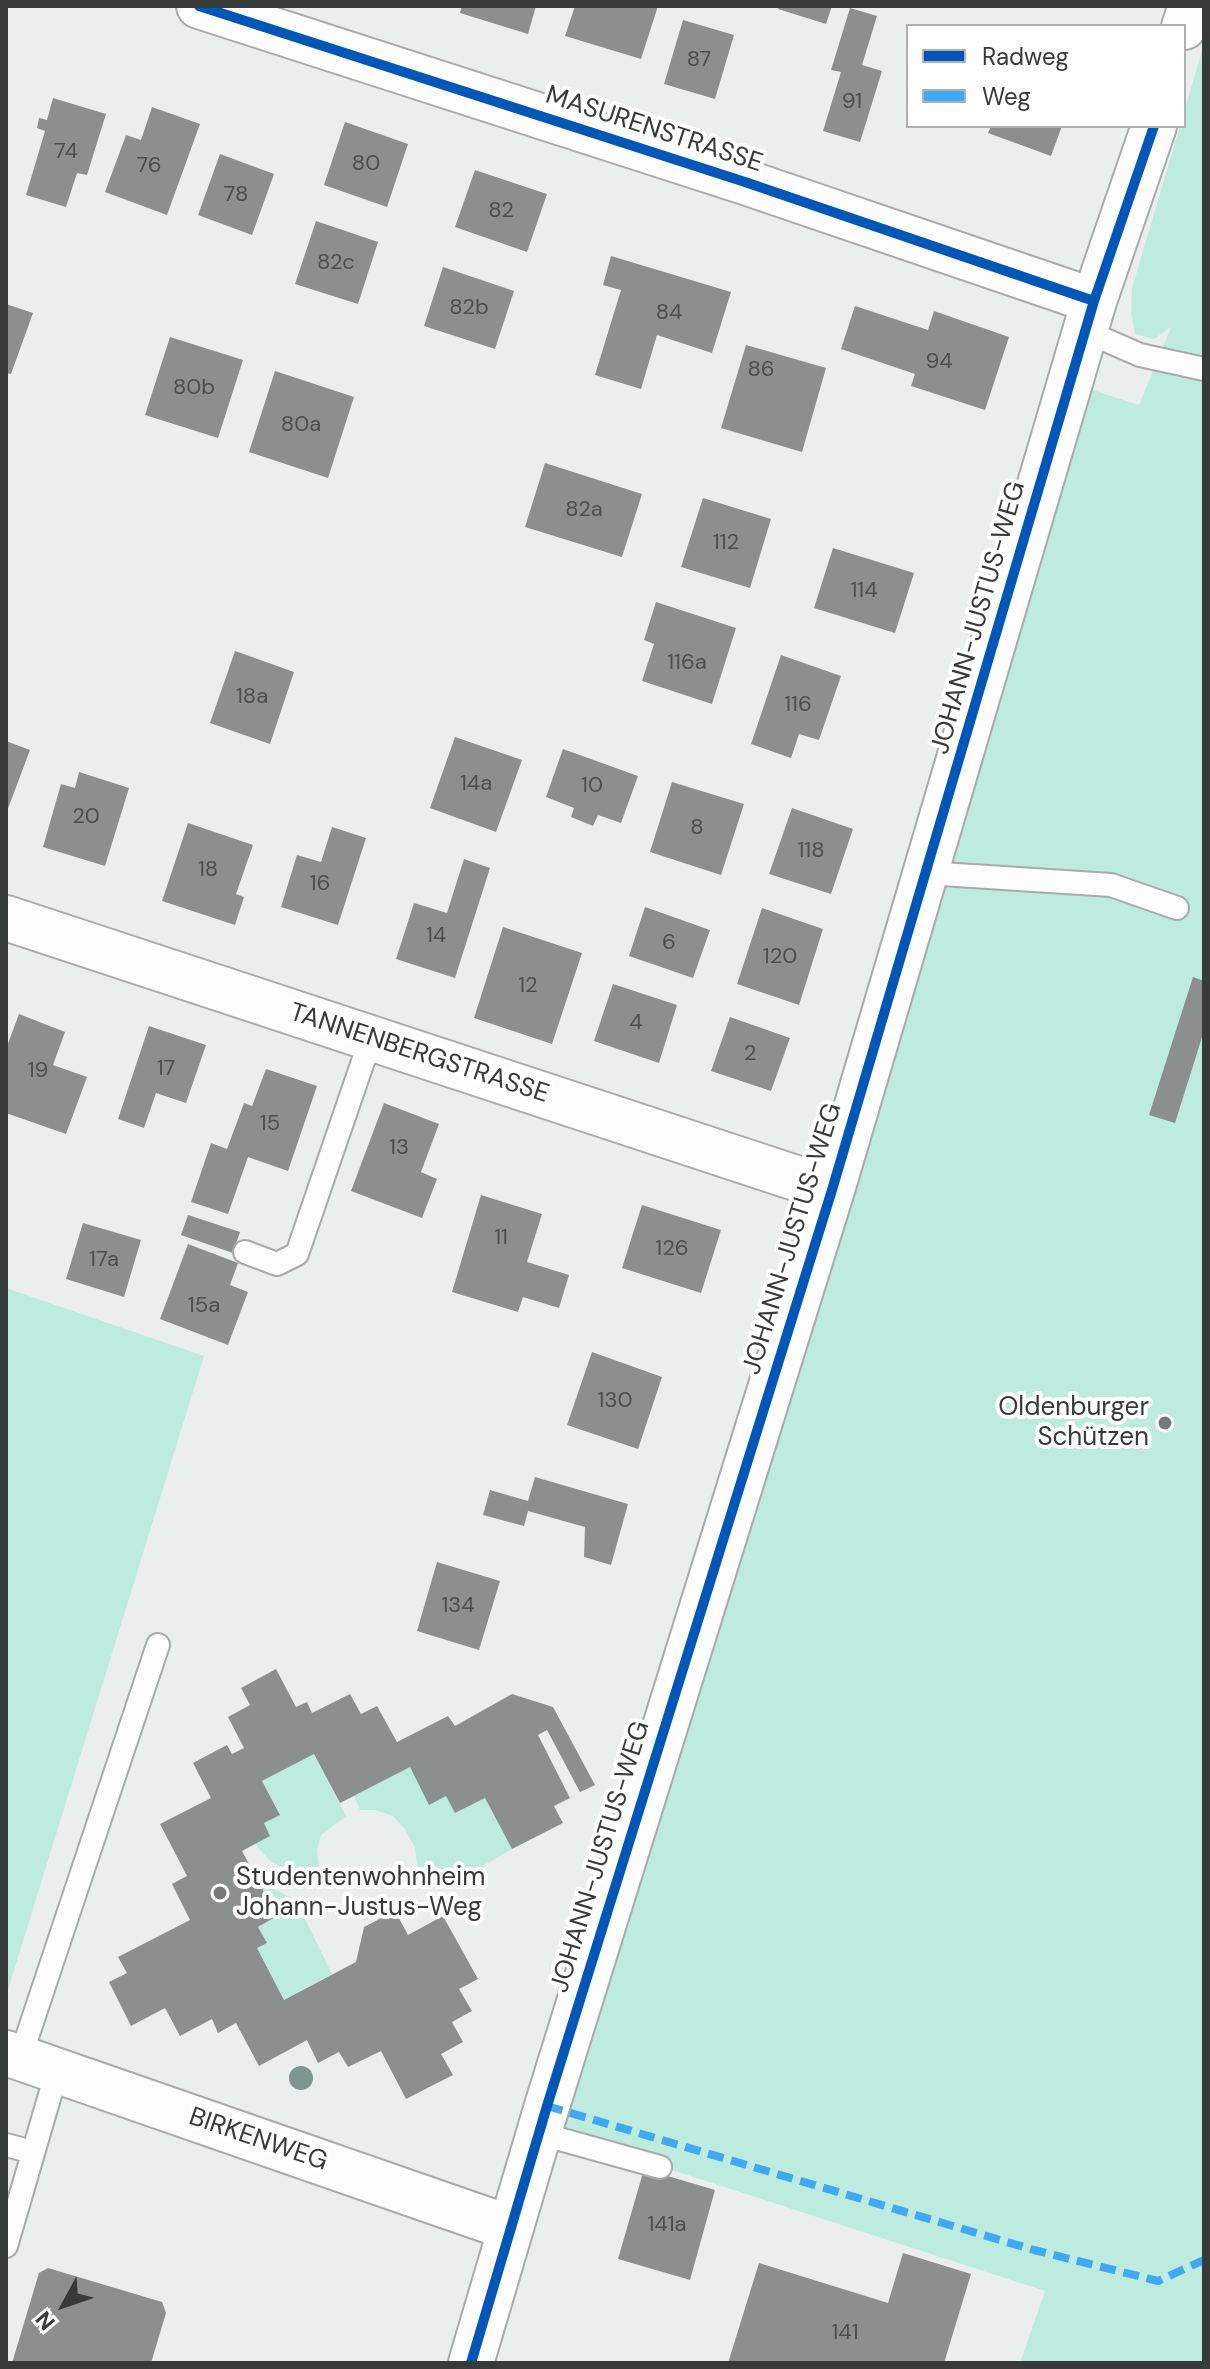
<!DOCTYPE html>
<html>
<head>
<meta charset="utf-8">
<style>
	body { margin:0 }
	#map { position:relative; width:1210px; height:2369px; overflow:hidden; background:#eaefed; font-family:"DM Sans",sans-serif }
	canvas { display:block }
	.frame { position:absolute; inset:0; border:8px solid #363a39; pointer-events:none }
	.legend { position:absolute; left:906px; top:24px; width:280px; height:104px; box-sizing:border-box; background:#fff; border:2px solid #afb0b0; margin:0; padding:10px 14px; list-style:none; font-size:24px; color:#363a39 }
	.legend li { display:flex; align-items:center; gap:16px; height:40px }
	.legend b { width:40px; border:2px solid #afb0b0 }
	.north { position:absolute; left:24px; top:2265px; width:80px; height:80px; -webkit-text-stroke:6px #fff; paint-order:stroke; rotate:230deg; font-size:22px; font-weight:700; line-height:32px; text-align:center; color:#363a39 }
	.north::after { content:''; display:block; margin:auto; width:28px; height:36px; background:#363a39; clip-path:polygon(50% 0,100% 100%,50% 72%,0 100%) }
</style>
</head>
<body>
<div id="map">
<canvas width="1210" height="2369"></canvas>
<div class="frame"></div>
<ul class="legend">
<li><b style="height:10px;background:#0057b8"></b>Radweg</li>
<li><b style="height:10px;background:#3fa9f5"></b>Weg</li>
</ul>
<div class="north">N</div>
</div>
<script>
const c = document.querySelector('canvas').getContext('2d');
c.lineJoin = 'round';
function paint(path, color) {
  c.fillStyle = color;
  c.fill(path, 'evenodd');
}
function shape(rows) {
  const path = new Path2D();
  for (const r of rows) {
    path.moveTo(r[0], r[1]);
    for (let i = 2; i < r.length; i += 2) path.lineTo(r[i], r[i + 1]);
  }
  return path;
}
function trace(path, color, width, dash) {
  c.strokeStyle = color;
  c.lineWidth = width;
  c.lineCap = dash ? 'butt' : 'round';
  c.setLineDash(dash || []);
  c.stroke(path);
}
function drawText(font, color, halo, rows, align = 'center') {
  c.font = font + ' "DM Sans",sans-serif';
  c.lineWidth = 8;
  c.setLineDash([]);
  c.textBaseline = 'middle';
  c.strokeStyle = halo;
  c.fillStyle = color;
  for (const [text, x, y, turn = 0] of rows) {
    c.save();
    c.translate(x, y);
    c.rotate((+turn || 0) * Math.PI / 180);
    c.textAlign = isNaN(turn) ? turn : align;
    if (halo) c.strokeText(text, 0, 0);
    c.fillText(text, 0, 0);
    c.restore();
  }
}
paint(shape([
	[1204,44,1204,2363,1020,2363,1045,2291,546,2129,1071,383,1139,405,1171,327,1154,339,1135,334,1131,312,1132,288,1180,126,1184,126,1184,112],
	[6,1288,204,1356,6,1996],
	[314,1754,346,1816,321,1835,317,1850,320,1874,308,1880,270,1861,255,1844,270,1836,264,1823,280,1814,262,1781],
	[410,1767,429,1804,446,1796,455,1813,485,1798,512,1849,474,1871,454,1877,418,1872,415,1848,405,1829,393,1816,375,1810,360,1810,354,1796],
	[258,1882,295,1899,332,1974,284,2000,257,1948,267,1943,258,1927,277,1916]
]), '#bdebdd');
paint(shape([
	[462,6,536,6,528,34,460,13],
	[575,6,658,6,641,59,565,36],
	[779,6,832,6,826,24,778,9],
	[850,8,877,16,862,65,882,71,860,142,823,131,841,72,831,70],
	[683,20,734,35,715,99,664,84],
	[53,98,106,114,87,175,77,173,66,207,26,195,45,131,37,128,39,118,47,120],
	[152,107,200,124,167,215,105,192,126,135,141,140],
	[345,122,408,144,387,207,324,185],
	[991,126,1062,126,1051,156,988,133],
	[220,154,274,174,252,235,198,215],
	[475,170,547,194,527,252,455,227],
	[316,221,378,242,358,304,295,284],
	[611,256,731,292,712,353,657,335,641,389,595,375,621,290,603,285],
	[443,267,514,291,495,349,424,326],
	[6,304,33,313,11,374,6,373],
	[855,306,928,330,934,311,1009,337,985,410,911,386,915,374,841,349],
	[170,337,243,360,218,438,145,415],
	[746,345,826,368,802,452,721,428],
	[275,371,354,397,328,478,249,452],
	[545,463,642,494,622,557,525,527],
	[703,498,771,519,750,588,681,567],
	[833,548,914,573,895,633,814,608],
	[656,602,736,628,712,704,642,681,654,644,644,640],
	[235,651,294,672,270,744,210,723],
	[781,655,841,676,819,740,799,734,791,758,751,744],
	[455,737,522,760,496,832,430,808],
	[6,741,30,750,6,814],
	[563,749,638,776,621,823,598,815,593,826,571,817,574,808,546,797],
	[79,772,129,788,105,866,43,847,61,784,75,788],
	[672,782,744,804,721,875,650,852],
	[792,808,853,829,831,894,769,874],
	[188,823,253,845,236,894,244,897,235,925,162,901],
	[332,827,366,838,338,925,281,907,297,855,321,862],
	[464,859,490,868,455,978,396,959,414,903,447,913],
	[645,907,710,930,693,978,629,956],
	[762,908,823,929,799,1005,737,984],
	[503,927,582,953,552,1044,474,1018],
	[1193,977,1204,981,1204,1031,1175,1123,1149,1115],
	[613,984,677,1005,659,1063,594,1041],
	[19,1014,65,1032,53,1065,87,1077,66,1134,6,1113,6,1049],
	[730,1017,790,1038,771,1091,711,1071],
	[149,1026,206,1045,186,1103,156,1093,144,1128,118,1119],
	[266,1069,317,1086,288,1171,248,1157,228,1214,191,1202,211,1143,227,1149,244,1103,252,1106],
	[384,1103,439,1124,421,1172,437,1179,422,1218,351,1191],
	[481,1195,542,1214,527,1262,569,1275,559,1308,523,1297,518,1312,452,1292],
	[642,1205,721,1230,701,1293,622,1268],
	[188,1215,240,1232,233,1253,181,1235],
	[83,1223,141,1240,124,1297,66,1279],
	[188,1244,238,1263,230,1285,248,1292,228,1345,160,1319],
	[592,1352,662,1377,638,1449,567,1425],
	[535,1477,628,1504,611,1565,584,1557,585,1527,528,1511,524,1526,483,1515,490,1490,528,1501],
	[437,1562,500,1581,479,1650,417,1631],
	[276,1669,296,1707,307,1702,312,1713,350,1694,361,1714,377,1706,397,1742,448,1716,455,1726,512,1694,553,1707,595,1785,580,1792,547,1730,538,1735,570,1798,554,1806,563,1823,512,1849,485,1798,455,1813,446,1796,429,1805,410,1767,340,1803,314,1754,262,1781,280,1815,264,1823,270,1836,242,1851,277,1916,258,1927,267,1943,257,1948,284,2000,356,1962,364,1927,395,1911,408,1935,443,1916,478,1979,459,1989,472,2011,452,2022,463,2042,441,2054,453,2075,406,2099,381,2051,348,2067,339,2052,318,2063,307,2040,259,2066,236,2023,218,2033,212,2019,180,2036,165,2008,131,2026,109,1982,127,1973,118,1957,190,1920,172,1884,187,1876,160,1824,211,1798,193,1763,227,1745,232,1754,244,1748,228,1717,250,1705,241,1688],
	[644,2169,715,2190,690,2280,618,2259],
	[903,2253,971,2274,944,2363,728,2363,759,2263,888,2303],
	[48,2268,162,2302,166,2313,151,2363,12,2363,39,2273]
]), '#8b8f8d');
const lane = shape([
	[1085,331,1140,355,1204,369],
	[926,873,1111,885,1177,908],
	[245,1252,277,1264,297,1254,371,1038],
	[20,2058,158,1645],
	[538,2133,660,2167],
	[6,2145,33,2152],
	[6,2246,57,2071]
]);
const street = shape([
	[199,6,745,182,1094,301],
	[1184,27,1191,6],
	[6,918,832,1190],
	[6,2053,510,2228],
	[471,2363,547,2106,832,1190,1094,301,1154,126]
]);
trace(lane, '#a8abaa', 26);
trace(street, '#a8abaa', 48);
trace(lane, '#fcfdfc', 22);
trace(street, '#fcfdfc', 44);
trace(shape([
	[547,2106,1034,2250,1158,2281,1204,2260]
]), '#3fa9f5', 8, [16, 8]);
trace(shape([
	[199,6,745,182,1094,301],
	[471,2363,547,2106,832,1190,1094,301,1154,126]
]), '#0057b8', 10);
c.fillStyle = '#7a9890';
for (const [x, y] of [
	[301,2078]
]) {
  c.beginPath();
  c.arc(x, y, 12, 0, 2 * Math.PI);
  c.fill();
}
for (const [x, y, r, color] of [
	[1165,1423,8,"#757978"],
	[220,1893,8,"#757978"]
]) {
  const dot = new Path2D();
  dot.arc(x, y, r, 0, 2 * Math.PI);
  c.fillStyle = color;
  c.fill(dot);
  trace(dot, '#fff', 3);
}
drawText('22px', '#4b4f4e', null, [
	["87",699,60],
	["91",852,102],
	["74",66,152],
	["80",366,164],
	["76",149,166],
	["78",236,195],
	["82",501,211],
	["82c",336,263],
	["82b",469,308],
	["84",669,313],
	["94",939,362],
	["86",761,370],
	["80b",194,388],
	["80a",301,425],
	["82a",584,510],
	["112",726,543],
	["114",864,591],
	["116a",687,663],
	["18a",252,697],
	["116",798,705],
	["14a",476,784],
	["10",592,786],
	["20",86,817],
	["8",697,828],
	["118",811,851],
	["18",208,870],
	["16",320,884],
	["14",436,936],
	["6",669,943],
	["120",780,957],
	["12",528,986],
	["4",636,1023],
	["2",750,1054],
	["17",166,1069],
	["19",38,1071],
	["15",270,1124],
	["13",399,1148],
	["11",501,1238],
	["126",672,1249],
	["17a",104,1260],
	["15a",204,1306],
	["130",615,1401],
	["134",458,1606],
	["141a",667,2225],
	["141",845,2333]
]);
drawText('26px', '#363a39', '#fff', [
	["MASURENSTRASSE",654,130,18],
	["JOHANN-JUSTUS-WEG",979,618,-74],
	["TANNENBERGSTRASSE",419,1054,18],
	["JOHANN-JUSTUS-WEG",793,1239,-73],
	["JOHANN-JUSTUS-WEG",601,1857,-73],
	["BIRKENWEG",258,2140,19]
]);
drawText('26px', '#363a39', '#fff', [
	["Oldenburger",1149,1408],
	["Schützen",1149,1438],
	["Studentenwohnheim",236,1878,"left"],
	["Johann-Justus-Weg",236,1908,"left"]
], 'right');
</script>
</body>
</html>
